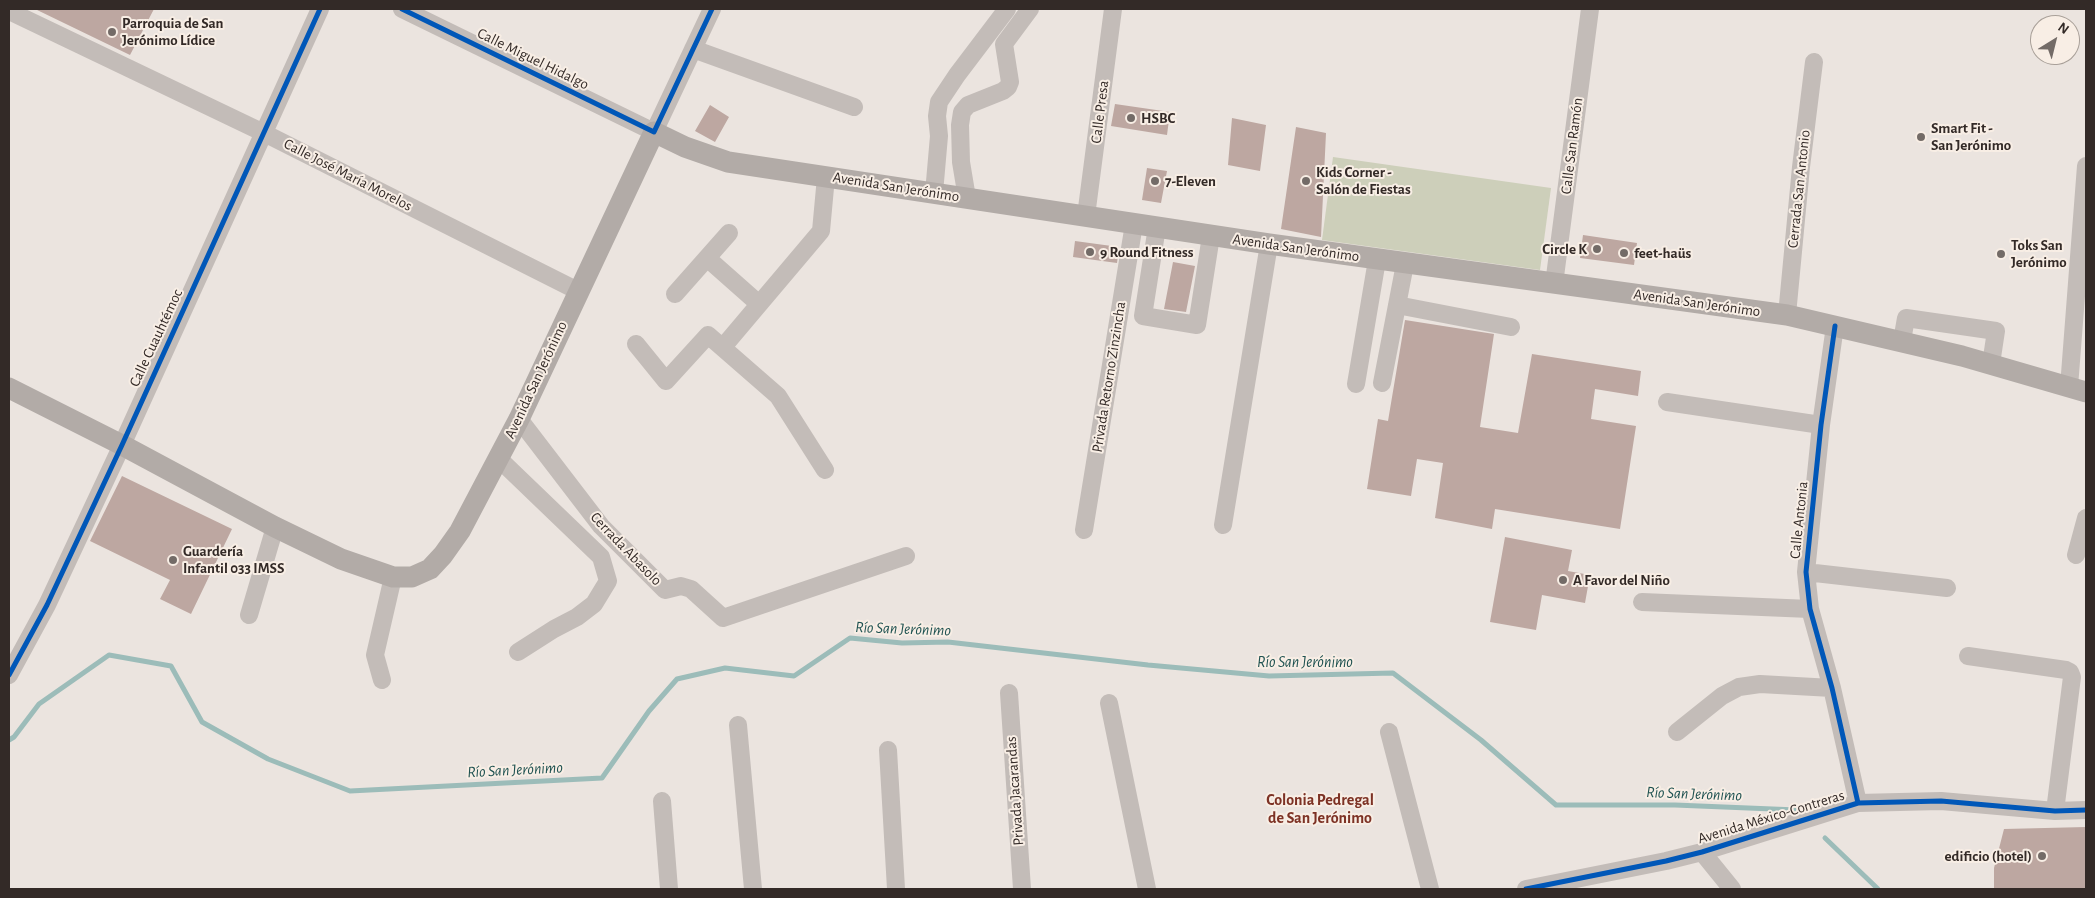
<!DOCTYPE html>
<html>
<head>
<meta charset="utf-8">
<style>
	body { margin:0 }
	#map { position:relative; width:2095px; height:898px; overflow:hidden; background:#ebe4df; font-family:"Alegreya Sans",sans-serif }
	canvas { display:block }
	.frame { position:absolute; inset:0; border:10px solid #332a27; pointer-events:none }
	.north { position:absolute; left:2030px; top:15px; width:50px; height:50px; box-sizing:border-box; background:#f8eee5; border:1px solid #a9a099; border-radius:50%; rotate:36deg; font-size:14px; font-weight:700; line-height:20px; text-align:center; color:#332a27 }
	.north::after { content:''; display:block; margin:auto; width:18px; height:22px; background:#736b67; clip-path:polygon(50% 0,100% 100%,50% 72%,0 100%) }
</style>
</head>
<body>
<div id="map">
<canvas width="2095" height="898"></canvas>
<div class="frame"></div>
<div class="north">N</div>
</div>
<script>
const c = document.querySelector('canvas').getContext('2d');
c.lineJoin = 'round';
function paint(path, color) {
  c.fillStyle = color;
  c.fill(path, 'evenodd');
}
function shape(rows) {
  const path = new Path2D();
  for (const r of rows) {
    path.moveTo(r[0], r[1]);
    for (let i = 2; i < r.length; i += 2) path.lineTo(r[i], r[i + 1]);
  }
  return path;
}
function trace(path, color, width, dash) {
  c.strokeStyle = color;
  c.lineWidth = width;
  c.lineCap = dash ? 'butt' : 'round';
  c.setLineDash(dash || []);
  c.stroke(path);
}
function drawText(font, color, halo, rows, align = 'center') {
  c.font = font + ' "Alegreya Sans",sans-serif';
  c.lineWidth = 4;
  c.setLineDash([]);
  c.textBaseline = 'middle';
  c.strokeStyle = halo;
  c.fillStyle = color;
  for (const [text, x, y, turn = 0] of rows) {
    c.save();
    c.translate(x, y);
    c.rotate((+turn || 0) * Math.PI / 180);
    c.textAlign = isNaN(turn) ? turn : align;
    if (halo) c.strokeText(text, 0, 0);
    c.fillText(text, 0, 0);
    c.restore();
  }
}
paint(shape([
	[1333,157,1551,188,1540,270,1322,240]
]), '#cdcfba');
trace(shape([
	[9,740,14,737,39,704,109,655,171,666,202,722,268,759,350,791,602,778,649,711,677,679,725,668,794,676,850,638,902,643,948,642,1148,665,1269,676,1393,673,1481,740,1556,805,1675,805,1797,810,1801,814],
	[1825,838,1878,889]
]), '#9cbcb9', 5);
paint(shape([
	[35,9,154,9,130,55],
	[1115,104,1170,112,1167,135,1111,126],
	[710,105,729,117,715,142,695,131],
	[1232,118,1266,125,1260,171,1228,165],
	[1296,127,1326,133,1321,237,1281,229],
	[1147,168,1167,171,1161,203,1142,200],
	[1583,235,1637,243,1634,265,1580,258],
	[1075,241,1119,247,1117,263,1073,257],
	[1173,262,1195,266,1186,312,1164,309],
	[1405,320,1494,334,1480,427,1518,433,1532,354,1641,371,1638,396,1595,389,1591,419,1636,426,1620,529,1495,509,1492,529,1435,518,1443,463,1417,459,1411,496,1367,489,1378,419,1388,421],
	[122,476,232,529,191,614,160,599,170,580,90,541],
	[1505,537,1572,550,1568,571,1590,575,1585,603,1542,595,1536,630,1490,622],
	[2086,827,2086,889,1994,889,1994,868,2004,829]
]), '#bda7a1');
trace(shape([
	[402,9,654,132,712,9],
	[9,11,264,133,578,291],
	[693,49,854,107],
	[934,193,939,136,937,116,939,102,957,75,1007,9],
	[967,198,961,162,960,125,962,112,968,105,1003,91,1008,87,1010,82,1004,44,1030,9],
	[1086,216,1113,9],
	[1157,227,1143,316,1197,325,1211,236],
	[707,258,759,304],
	[1554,284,1590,9],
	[675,294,729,233],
	[1397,305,1511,327],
	[1787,315,1801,167,1814,62],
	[1835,326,1821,425,1806,572,1810,609,1832,688,1858,803],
	[1902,341,1906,318,1996,331,1991,364],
	[636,344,666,381,708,335,778,396,825,470],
	[723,347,821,231,826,177],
	[1382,383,1405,264],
	[1356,384,1377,260],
	[2069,387,2086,166],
	[1667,402,1821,425],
	[519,419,601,526,665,590,681,586,691,589,723,618,906,556],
	[498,458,601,557,608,581,594,604,577,617,554,629,518,652],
	[1223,525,1269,244],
	[1084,530,1134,224],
	[2076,555,2086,518],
	[1806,572,1947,588],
	[1642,602,1810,609],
	[249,615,275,527],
	[1968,656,2066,670,2070,672,2072,677,2055,811],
	[9,675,47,605,122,445,320,9],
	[382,680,375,655,393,577],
	[1009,693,1022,889],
	[1109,703,1147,889],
	[738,725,753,889],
	[1389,732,1430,889],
	[1677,732,1722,696,1739,687,1760,684,1832,688],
	[888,750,896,889],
	[662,801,669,889],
	[1702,852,1732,889],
	[1526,889,1666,861,1702,852,1858,803,1941,801,2055,811,2086,810]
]), '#c3bcb8', 18);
trace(shape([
	[9,388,122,445,275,527,341,559,393,577,412,577,430,569,443,555,460,531,519,419,654,132,685,147,728,162,1269,244,1787,315,1962,356,2086,392]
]), '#b2aba7', 21);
trace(shape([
	[402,9,654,132,712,9],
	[1835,326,1821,425,1806,572,1810,609,1832,688,1858,803],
	[9,675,47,605,122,445,320,9],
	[1526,889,1666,861,1702,852,1858,803,1941,801,2055,811,2086,810]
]), '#0057b8', 5);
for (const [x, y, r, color] of [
	[112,32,5,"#736b67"],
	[1131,118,5,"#736b67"],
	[1921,137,5,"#736b67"],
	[1155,181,5,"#736b67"],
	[1306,181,5,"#736b67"],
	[1597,249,5,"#736b67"],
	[1090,252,5,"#736b67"],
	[1624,253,5,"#736b67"],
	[2001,254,5,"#736b67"],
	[173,560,5,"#736b67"],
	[1563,580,5,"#736b67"],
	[2042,856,5,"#736b67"]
]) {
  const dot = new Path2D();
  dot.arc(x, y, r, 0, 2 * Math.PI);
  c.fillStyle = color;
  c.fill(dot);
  trace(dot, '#f8eee5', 2);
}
drawText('bold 15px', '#332a27', '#f8eee5', [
	["Parroquia de San",122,23],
	["Jerónimo Lídice",122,40],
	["HSBC",1141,118],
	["Smart Fit -",1931,128],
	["San Jerónimo",1931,145],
	["Kids Corner -",1316,172],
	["Salón de Fiestas",1316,189],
	["7-Eleven",1165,181],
	["Toks San",2011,245],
	["Jerónimo",2011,262],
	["Circle K",1587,249,"right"],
	["9 Round Fitness",1100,252],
	["feet-haüs",1634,253],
	["Guardería",183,551],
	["Infantil 033 IMSS",183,568],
	["A Favor del Niño",1573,580],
	["edificio (hotel)",2032,856,"right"]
], 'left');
drawText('15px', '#332a27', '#f8eee5', [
	["Calle Miguel Hidalgo",533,59,26],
	["Calle Presa",1100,112,-83],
	["Calle San Ramón",1572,146,-83],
	["Calle José María Morelos",348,175,27],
	["Avenida San Jerónimo",896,187,9],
	["Cerrada San Antonio",1799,189,-84],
	["Avenida San Jerónimo",1296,248,8],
	["Avenida San Jerónimo",1697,303,8],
	["Calle Cuauhtémoc",156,338,-65],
	["Privada Retorno Zinzincha",1109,377,-81],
	["Avenida San Jerónimo",536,380,-65],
	["Calle Antonia",1799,520,-84],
	["Cerrada Abasolo",626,549,46],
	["Privada Jacarandas",1015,791,-94],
	["Avenida México-Contreras",1771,817,-17]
]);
drawText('italic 16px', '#1f5251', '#f8eee5', [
	["Río San Jerónimo",903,629,2],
	["Río San Jerónimo",1305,662],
	["Río San Jerónimo",515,770,-3],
	["Río San Jerónimo",1694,794,2]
]);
drawText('bold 16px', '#7d3225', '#f8eee5', [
	["Colonia Pedregal",1320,800],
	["de San Jerónimo",1320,818]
]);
</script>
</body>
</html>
